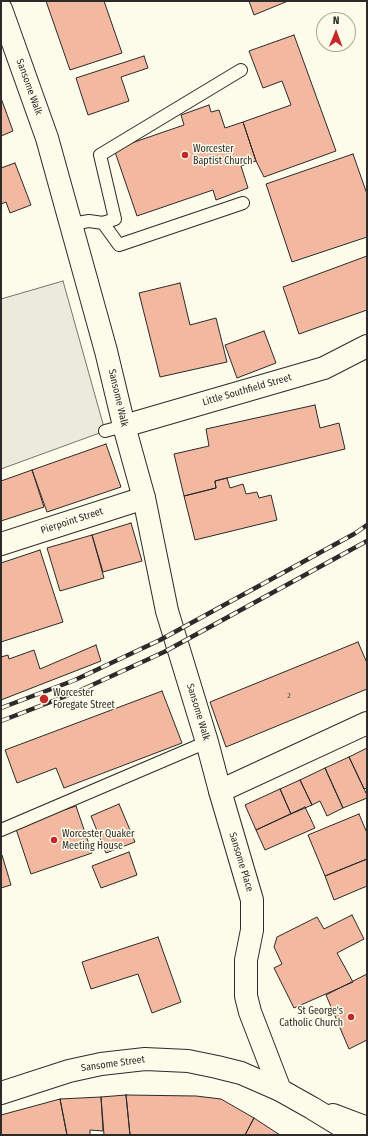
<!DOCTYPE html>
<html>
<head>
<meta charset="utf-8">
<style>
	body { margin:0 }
	#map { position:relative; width:368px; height:1136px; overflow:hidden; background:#fdfbea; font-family:"Fira Sans Condensed",sans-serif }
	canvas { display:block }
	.frame { position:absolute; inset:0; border:2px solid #2b2b2b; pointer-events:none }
	.north { position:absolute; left:316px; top:12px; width:40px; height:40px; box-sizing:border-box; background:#fdfbea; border:1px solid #a9a89e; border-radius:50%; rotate:1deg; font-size:11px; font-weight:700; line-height:16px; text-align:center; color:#2b2b2b }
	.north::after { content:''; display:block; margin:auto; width:14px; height:18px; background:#c62828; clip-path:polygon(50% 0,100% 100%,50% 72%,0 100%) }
</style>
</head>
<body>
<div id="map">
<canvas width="368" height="1136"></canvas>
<div class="frame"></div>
<div class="north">N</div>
</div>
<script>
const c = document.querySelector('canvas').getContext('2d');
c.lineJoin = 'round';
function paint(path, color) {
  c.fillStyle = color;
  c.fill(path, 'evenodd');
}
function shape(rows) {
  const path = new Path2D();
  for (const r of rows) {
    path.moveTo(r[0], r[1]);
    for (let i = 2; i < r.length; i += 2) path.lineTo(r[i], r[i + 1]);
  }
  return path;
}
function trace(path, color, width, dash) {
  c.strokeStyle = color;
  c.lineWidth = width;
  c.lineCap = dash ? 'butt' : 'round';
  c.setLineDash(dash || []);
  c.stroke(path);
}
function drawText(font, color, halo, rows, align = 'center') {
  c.font = font + ' "Fira Sans Condensed",sans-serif';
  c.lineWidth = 3;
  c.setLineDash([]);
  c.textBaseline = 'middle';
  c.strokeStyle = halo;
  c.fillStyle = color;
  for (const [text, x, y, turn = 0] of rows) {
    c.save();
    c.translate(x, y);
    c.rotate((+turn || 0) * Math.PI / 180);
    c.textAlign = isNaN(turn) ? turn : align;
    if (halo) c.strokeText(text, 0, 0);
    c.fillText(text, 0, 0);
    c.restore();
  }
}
const parking = shape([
	[63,281,105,431,1,469,1,299,63,281]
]);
paint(parking, '#eceadb');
trace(parking, '#74746e', 1);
const building = shape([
	[46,1,104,1,122,53,70,70,46,1],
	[249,1,288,1,254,15,249,1],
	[294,35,336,151,264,177,256,161,243,122,291,105,282,81,263,88,249,51,294,35],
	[144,56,148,68,121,77,129,101,88,115,76,78,144,56],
	[1,98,13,131,1,136,1,98],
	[209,105,211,112,219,110,225,128,243,122,256,161,241,166,248,188,216,200,213,190,137,216,114,149,184,125,181,115,209,105],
	[353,154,367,194,367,237,292,262,266,184,353,154],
	[15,163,31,205,10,213,6,202,1,204,1,168,15,163],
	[367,256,367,310,299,334,283,287,367,256],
	[180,283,190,325,216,318,227,362,160,377,139,293,180,283],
	[264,331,276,363,237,378,225,345,264,331],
	[315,405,320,428,339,423,345,449,215,481,216,488,184,496,174,454,209,446,206,429,315,405],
	[106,444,121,487,47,512,32,470,106,444],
	[32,470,44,507,1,521,1,481,32,470],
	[227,478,230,488,243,484,246,494,257,492,259,498,271,495,277,520,195,540,184,496,216,488,215,481,227,478],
	[131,523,142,561,103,572,92,535,131,523],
	[92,535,104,578,60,591,47,548,92,535],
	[40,550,63,622,1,642,1,563,40,550],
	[358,642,367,663,367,689,226,747,210,702,358,642],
	[96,645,101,661,1,700,1,657,8,655,9,659,34,650,40,669,96,645],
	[162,691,182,743,64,788,56,768,17,783,5,750,162,691],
	[367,748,367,788,364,789,349,757,367,748],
	[349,757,367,795,367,798,343,808,325,768,349,757],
	[325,768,343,808,327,816,320,801,312,805,300,780,325,768],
	[300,780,312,805,291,814,280,789,300,780],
	[280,789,291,814,256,830,245,805,280,789],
	[119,804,135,842,106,853,91,816,119,804],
	[76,806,92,853,31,874,15,826,76,806],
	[305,807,315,828,265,850,256,830,305,807],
	[359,814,367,833,367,859,325,876,308,835,359,814],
	[129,852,137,875,101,888,92,866,129,852],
	[1,855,2,855,11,885,1,888,1,855],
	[367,859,367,886,334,900,325,876,367,859],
	[352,915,364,939,337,953,353,982,294,1008,274,968,282,964,274,947,277,937,317,917,324,929,352,915],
	[158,937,181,1002,152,1013,138,974,91,989,82,962,158,937],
	[367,974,367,1040,349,1049,326,995,367,974],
	[126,1095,130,1135,104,1135,101,1097,126,1095],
	[126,1095,196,1096,221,1099,254,1118,245,1135,130,1135,126,1095],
	[101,1097,103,1131,90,1130,90,1135,67,1135,60,1099,101,1097],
	[60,1099,67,1135,1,1135,1,1115,60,1099],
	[254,1118,280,1135,245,1135,254,1118]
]);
paint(building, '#f2b8a0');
trace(building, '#2b2b2b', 1);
const lane = shape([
	[103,223,115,219,100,155,241,70],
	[71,224,89,221,103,223,119,245,243,203],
	[105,431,124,426],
	[1,830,207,742]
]);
const street = shape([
	[124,426,324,368,367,346],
	[1,544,144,498],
	[220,791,367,723],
	[333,1115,367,1128]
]);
const secondary = shape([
	[1,1093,69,1071,101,1064,145,1059,188,1061,217,1067,241,1073,280,1090]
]);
const primary = shape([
	[1,9,47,138,106,351,124,426,144,498,167,611,207,742,220,791,252,900,252,930,246,960,246,996,250,1012,280,1090,312,1108,356,1135]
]);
trace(lane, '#2b2b2b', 14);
trace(street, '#2b2b2b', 24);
trace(secondary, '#2b2b2b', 24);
trace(primary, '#2b2b2b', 24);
trace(lane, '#fdfbea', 12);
trace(street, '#fdfbea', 22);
trace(secondary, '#fdfbea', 22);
trace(primary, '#fdfbea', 22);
const rail = shape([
	[1,708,75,680,160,640,354,534,367,525],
	[1,721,79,691,164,652,367,541]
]);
trace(rail, '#2b2b2b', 4.5);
trace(rail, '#fdfbea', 3, [9]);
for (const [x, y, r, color] of [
	[185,155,4,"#c62828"],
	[44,699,5,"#c62828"],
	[54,840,4,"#c62828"],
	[351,1017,4,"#c62828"]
]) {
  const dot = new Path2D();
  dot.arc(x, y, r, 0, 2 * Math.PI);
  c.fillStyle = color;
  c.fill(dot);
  trace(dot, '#fdfbea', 1.5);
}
drawText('8px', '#5d4e48', null, [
	["2",289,696]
]);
drawText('10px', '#2b2b2b', '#fdfbea', [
	["Sansome Walk",29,87,70],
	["Little Southfield Street",247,390,-16],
	["Sansome Walk",118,398,77],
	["Pierpoint Street",72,521,-18],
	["Sansome Walk",198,712,73],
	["Sansome Place",241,862,73],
	["Sansome Street",113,1064,-8]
]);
drawText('10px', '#2b2b2b', '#fdfbea', [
	["Worcester",193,149],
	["Baptist Church",193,161],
	["Worcester",53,693],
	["Foregate Street",53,705],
	["Worcester Quaker",62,834],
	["Meeting House",62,846],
	["St George's",343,1011,"right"],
	["Catholic Church",343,1023,"right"]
], 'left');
</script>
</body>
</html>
